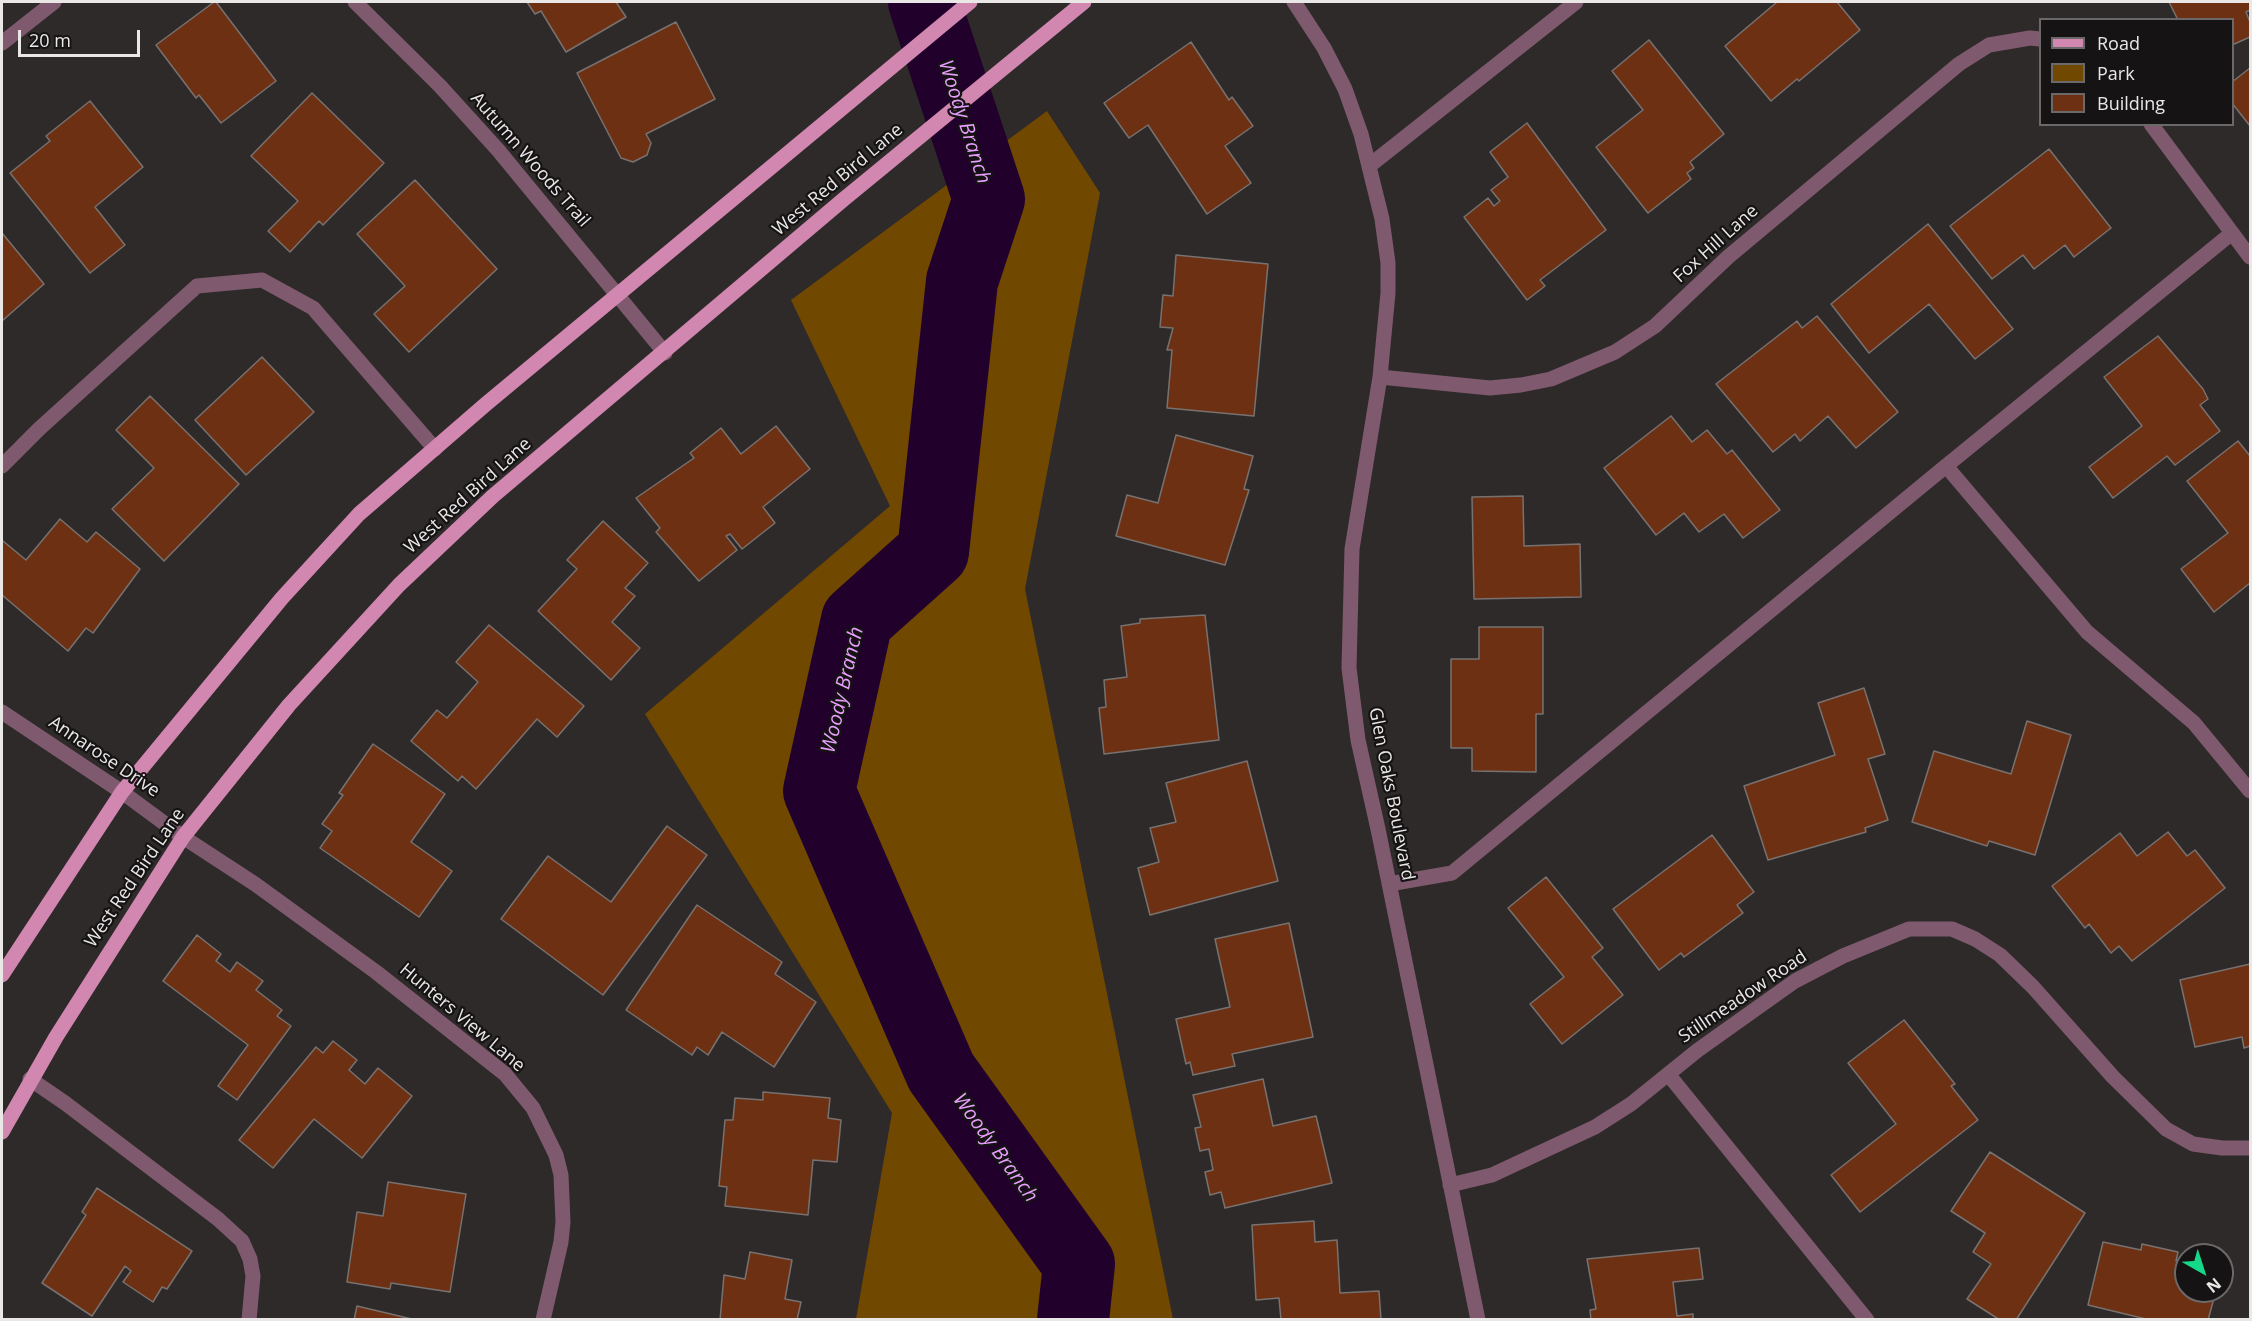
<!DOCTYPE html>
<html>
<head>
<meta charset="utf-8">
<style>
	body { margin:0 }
	#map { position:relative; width:2252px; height:1321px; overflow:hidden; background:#2f2a2a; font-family:"Open Sans",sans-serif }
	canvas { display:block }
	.frame { position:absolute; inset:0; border:3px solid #eae7e7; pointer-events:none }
	.legend { position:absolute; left:2039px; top:18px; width:195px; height:108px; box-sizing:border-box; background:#151313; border:2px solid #6a6868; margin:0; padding:8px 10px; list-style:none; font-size:18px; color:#eae7e7 }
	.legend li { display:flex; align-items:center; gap:12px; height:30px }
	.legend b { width:30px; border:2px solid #6a6868 }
	.north { position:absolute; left:2174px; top:1243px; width:60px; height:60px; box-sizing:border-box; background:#151313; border:2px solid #6a6868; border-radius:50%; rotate:141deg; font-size:16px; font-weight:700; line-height:24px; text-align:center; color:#eae7e7 }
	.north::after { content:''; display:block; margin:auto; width:21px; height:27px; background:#15d989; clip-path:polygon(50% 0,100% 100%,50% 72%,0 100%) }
	.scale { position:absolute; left:18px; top:30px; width:122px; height:27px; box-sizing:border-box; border:3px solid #eae7e7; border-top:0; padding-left:8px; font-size:18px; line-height:21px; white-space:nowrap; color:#eae7e7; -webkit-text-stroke:4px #151313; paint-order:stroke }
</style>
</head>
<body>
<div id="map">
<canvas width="2252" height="1321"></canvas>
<div class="frame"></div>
<ul class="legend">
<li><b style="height:8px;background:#d287b0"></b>Road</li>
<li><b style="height:16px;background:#714800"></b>Park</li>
<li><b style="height:16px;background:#6e3012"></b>Building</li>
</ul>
<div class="north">N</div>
<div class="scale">20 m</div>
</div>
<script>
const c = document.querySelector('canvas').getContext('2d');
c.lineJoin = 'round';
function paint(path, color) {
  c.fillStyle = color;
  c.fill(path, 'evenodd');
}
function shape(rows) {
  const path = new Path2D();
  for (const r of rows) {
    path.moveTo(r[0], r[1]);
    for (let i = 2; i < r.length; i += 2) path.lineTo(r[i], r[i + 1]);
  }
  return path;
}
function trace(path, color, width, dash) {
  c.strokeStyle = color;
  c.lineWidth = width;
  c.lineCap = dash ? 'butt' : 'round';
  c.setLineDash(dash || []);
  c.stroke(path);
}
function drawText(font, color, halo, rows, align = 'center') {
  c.font = font + ' "Open Sans",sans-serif';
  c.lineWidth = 4.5;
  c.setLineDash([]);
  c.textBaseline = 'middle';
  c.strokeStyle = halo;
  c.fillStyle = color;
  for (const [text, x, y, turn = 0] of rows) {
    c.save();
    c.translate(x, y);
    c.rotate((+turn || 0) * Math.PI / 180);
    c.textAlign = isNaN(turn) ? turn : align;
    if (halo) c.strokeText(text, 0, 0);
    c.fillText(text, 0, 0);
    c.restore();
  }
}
paint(shape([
	[1047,111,1100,193,1025,589,1173,1319,856,1319,892,1113,645,714,890,506,791,300]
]), '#714800');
trace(shape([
	[924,2,989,199,962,281,933,552,857,620,819,791,941,1072,1079,1264,1073,1320]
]), '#22002c', 72);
const building = shape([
	[214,2,216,2,276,81,221,123,199,95,196,98,156,45,214,2],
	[527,2,616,2,626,17,566,52,541,11,535,14,527,2],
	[1777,2,1837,2,1860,30,1799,81,1797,79,1771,101,1725,46,1777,2],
	[2169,2,2250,2,2250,10,2246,12,2250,22,2250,37,2232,45,2232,20,2178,20,2169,2],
	[676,22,715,99,646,134,651,143,647,155,633,162,621,158,577,73,676,22],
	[1649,40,1724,134,1690,162,1694,168,1687,173,1691,179,1648,213,1596,147,1643,110,1612,71,1649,40],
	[1191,42,1229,100,1232,97,1253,126,1225,146,1251,183,1207,214,1148,125,1129,138,1104,103,1191,42],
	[2250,68,2250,126,2232,103,2232,82,2250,68],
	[312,93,384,163,323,225,319,221,290,252,268,231,298,201,251,156,312,93],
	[90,101,143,167,95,207,125,245,90,273,10,173,50,141,46,136,90,101],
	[1527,123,1606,230,1540,280,1545,286,1527,300,1464,217,1488,198,1494,206,1500,201,1491,190,1508,177,1490,152,1527,123],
	[2049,149,2111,228,2074,257,2065,245,2034,269,2023,255,1992,279,1950,226,2049,149],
	[415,180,497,269,409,352,374,314,405,286,357,234,415,180],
	[1928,224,2013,329,1975,359,1929,304,1869,353,1831,304,1928,224],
	[2,233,44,284,2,321,2,233],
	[1176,255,1268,264,1254,416,1167,408,1172,350,1167,350,1173,328,1160,327,1163,295,1173,296,1176,255],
	[1817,316,1898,412,1856,448,1828,416,1800,441,1795,434,1773,452,1716,384,1797,321,1802,328,1817,316],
	[2158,336,2203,389,2208,399,2200,405,2220,431,2175,465,2167,456,2113,498,2089,467,2142,426,2104,377,2158,336],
	[262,357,314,412,246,475,195,420,262,357],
	[150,396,239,484,164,561,112,509,154,468,116,430,150,396],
	[1671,416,1692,442,1707,430,1727,454,1732,450,1780,510,1743,538,1724,514,1699,532,1684,513,1656,535,1604,468,1671,416],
	[776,426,810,469,763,507,775,523,742,549,730,534,726,536,737,550,699,581,656,532,660,528,636,498,694,458,690,453,721,428,741,454,776,426],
	[1176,435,1253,456,1244,489,1249,490,1225,565,1116,536,1127,495,1158,503,1176,435],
	[2238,441,2250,456,2250,583,2214,612,2181,569,2228,533,2187,481,2238,441],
	[1523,496,1524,546,1580,544,1581,597,1474,599,1472,497,1523,496],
	[60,519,87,542,96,532,140,569,93,633,86,628,68,651,2,595,2,543,3,541,26,560,60,519],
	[603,521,648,563,625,588,635,596,612,622,640,648,611,680,538,611,577,569,567,560,603,521],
	[1205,615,1219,740,1104,754,1099,708,1106,707,1104,680,1127,677,1121,626,1140,623,1140,619,1205,615],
	[489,625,584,706,557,737,537,719,476,789,462,776,458,781,411,741,437,710,447,718,478,682,456,662,489,625],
	[1479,627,1543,627,1543,714,1536,714,1536,772,1472,771,1472,748,1451,748,1451,659,1479,659,1479,627],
	[1864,688,1885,754,1868,759,1888,820,1865,828,1866,832,1768,860,1744,786,1835,755,1818,703,1864,688],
	[2027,721,2071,735,2035,855,1989,841,1987,846,1912,822,1934,751,2011,774,2027,721],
	[373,744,445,794,411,842,452,871,419,917,320,848,332,831,322,824,343,795,339,793,373,744],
	[1247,761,1278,881,1150,915,1138,868,1159,862,1150,828,1176,822,1166,783,1247,761],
	[667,826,707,855,603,995,501,919,548,856,611,902,667,826],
	[2168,832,2187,856,2195,850,2225,888,2132,961,2119,946,2111,953,2089,924,2085,928,2052,886,2120,833,2137,856,2168,832],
	[1712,835,1754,892,1737,905,1743,913,1684,957,1681,953,1659,970,1613,909,1712,835],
	[1546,877,1603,948,1592,957,1623,995,1562,1044,1530,1004,1564,977,1508,908,1546,877],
	[697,905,782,962,775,974,816,1002,774,1067,722,1032,708,1055,697,1047,692,1055,626,1010,697,905],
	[1289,923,1313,1037,1232,1054,1235,1066,1193,1075,1190,1062,1186,1064,1176,1019,1230,1007,1215,939,1289,923],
	[197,935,221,954,216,961,230,972,237,962,263,981,256,990,282,1010,277,1016,291,1026,237,1100,218,1086,248,1045,163,981,197,935],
	[2250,964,2250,1046,2244,1048,2242,1037,2195,1047,2180,980,2250,964],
	[1904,1020,1955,1084,1951,1086,1978,1120,1860,1212,1831,1175,1896,1124,1848,1063,1904,1020],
	[333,1041,357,1060,349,1070,365,1084,378,1068,412,1096,362,1158,314,1119,273,1168,239,1140,316,1047,323,1053,333,1041],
	[1263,1079,1273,1126,1316,1116,1332,1183,1225,1208,1221,1192,1210,1195,1205,1172,1213,1170,1209,1149,1200,1151,1195,1128,1201,1127,1193,1095,1263,1079],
	[763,1092,830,1098,828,1118,841,1120,837,1162,813,1160,808,1215,725,1206,727,1187,719,1186,725,1120,733,1120,735,1098,763,1100,763,1092],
	[1990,1152,2085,1213,2016,1320,2000,1320,1967,1299,1991,1264,1973,1252,1985,1233,1951,1211,1990,1152],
	[388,1182,466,1194,450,1292,391,1283,390,1289,347,1282,357,1212,383,1216,388,1182],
	[97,1188,192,1251,167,1289,162,1287,153,1302,123,1282,131,1271,125,1266,92,1316,42,1283,86,1215,82,1212,97,1188],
	[1314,1221,1315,1242,1337,1240,1340,1293,1379,1291,1381,1320,1281,1320,1279,1298,1256,1300,1252,1225,1314,1221],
	[2103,1242,2141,1250,2142,1244,2178,1252,2176,1261,2186,1263,2186,1291,2216,1291,2208,1320,2150,1320,2088,1305,2103,1242],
	[1699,1248,1703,1279,1673,1282,1677,1316,1693,1314,1693,1320,1591,1320,1590,1310,1596,1309,1587,1259,1699,1248],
	[750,1252,792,1260,785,1299,801,1302,797,1320,720,1320,724,1275,745,1279,750,1252],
	[357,1306,416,1320,354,1320,357,1306]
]);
paint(building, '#6e3012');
trace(building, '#777270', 1.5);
trace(shape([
	[355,2,440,86,498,150,665,353],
	[1294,2,1324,48,1345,89,1361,134,1382,219,1388,263,1388,293,1380,377,1352,549,1349,668,1358,740,1378,829,1478,1320],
	[2,43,54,2],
	[2151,124,2250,257],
	[1369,166,1576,2],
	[1380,377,1490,388,1521,385,1551,379,1615,352,1655,326,1728,257,1959,64,1989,45,2030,38,2040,39],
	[2,466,39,429,197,286,262,280,313,308,435,449],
	[1946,466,2232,233],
	[2,712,122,792,183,837,255,884,376,972,505,1074,533,1108,556,1155,561,1175,563,1222,561,1242,543,1320],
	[1389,884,1452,873,1946,466,2087,632,2194,723,2250,791],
	[1668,1074,1867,1320],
	[30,1079,65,1103,218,1219,242,1241,250,1259,253,1276,249,1320],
	[1450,1185,1492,1175,1595,1127,1631,1104,1698,1050,1795,981,1843,956,1909,929,1952,929,1975,939,2000,955,2033,987,2113,1077,2166,1129,2193,1144,2222,1148,2250,1148]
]), '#7f5a6e', 15);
trace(shape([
	[2,975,122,792,282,598,359,514,486,404,970,2],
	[2,1132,56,1037,183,837,289,705,399,585,493,496,844,199,1084,2]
]), '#d287b0', 15);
drawText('18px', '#eae7e7', '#151313', [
	["Autumn Woods Trail",530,160,49],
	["West Red Bird Lane",838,180,-40],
	["Fox Hill Lane",1716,244,-42],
	["West Red Bird Lane",468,496,-42],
	["Annarose Drive",104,757,34],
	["Glen Oaks Boulevard",1391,794,79],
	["West Red Bird Lane",135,878,-56],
	["Stillmeadow Road",1743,997,-34],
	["Hunters View Lane",462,1018,40]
]);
drawText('italic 20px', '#e89efe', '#151313', [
	["Woody Branch",964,122,72],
	["Woody Branch",843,690,-77],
	["Woody Branch",995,1148,54]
]);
</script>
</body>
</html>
